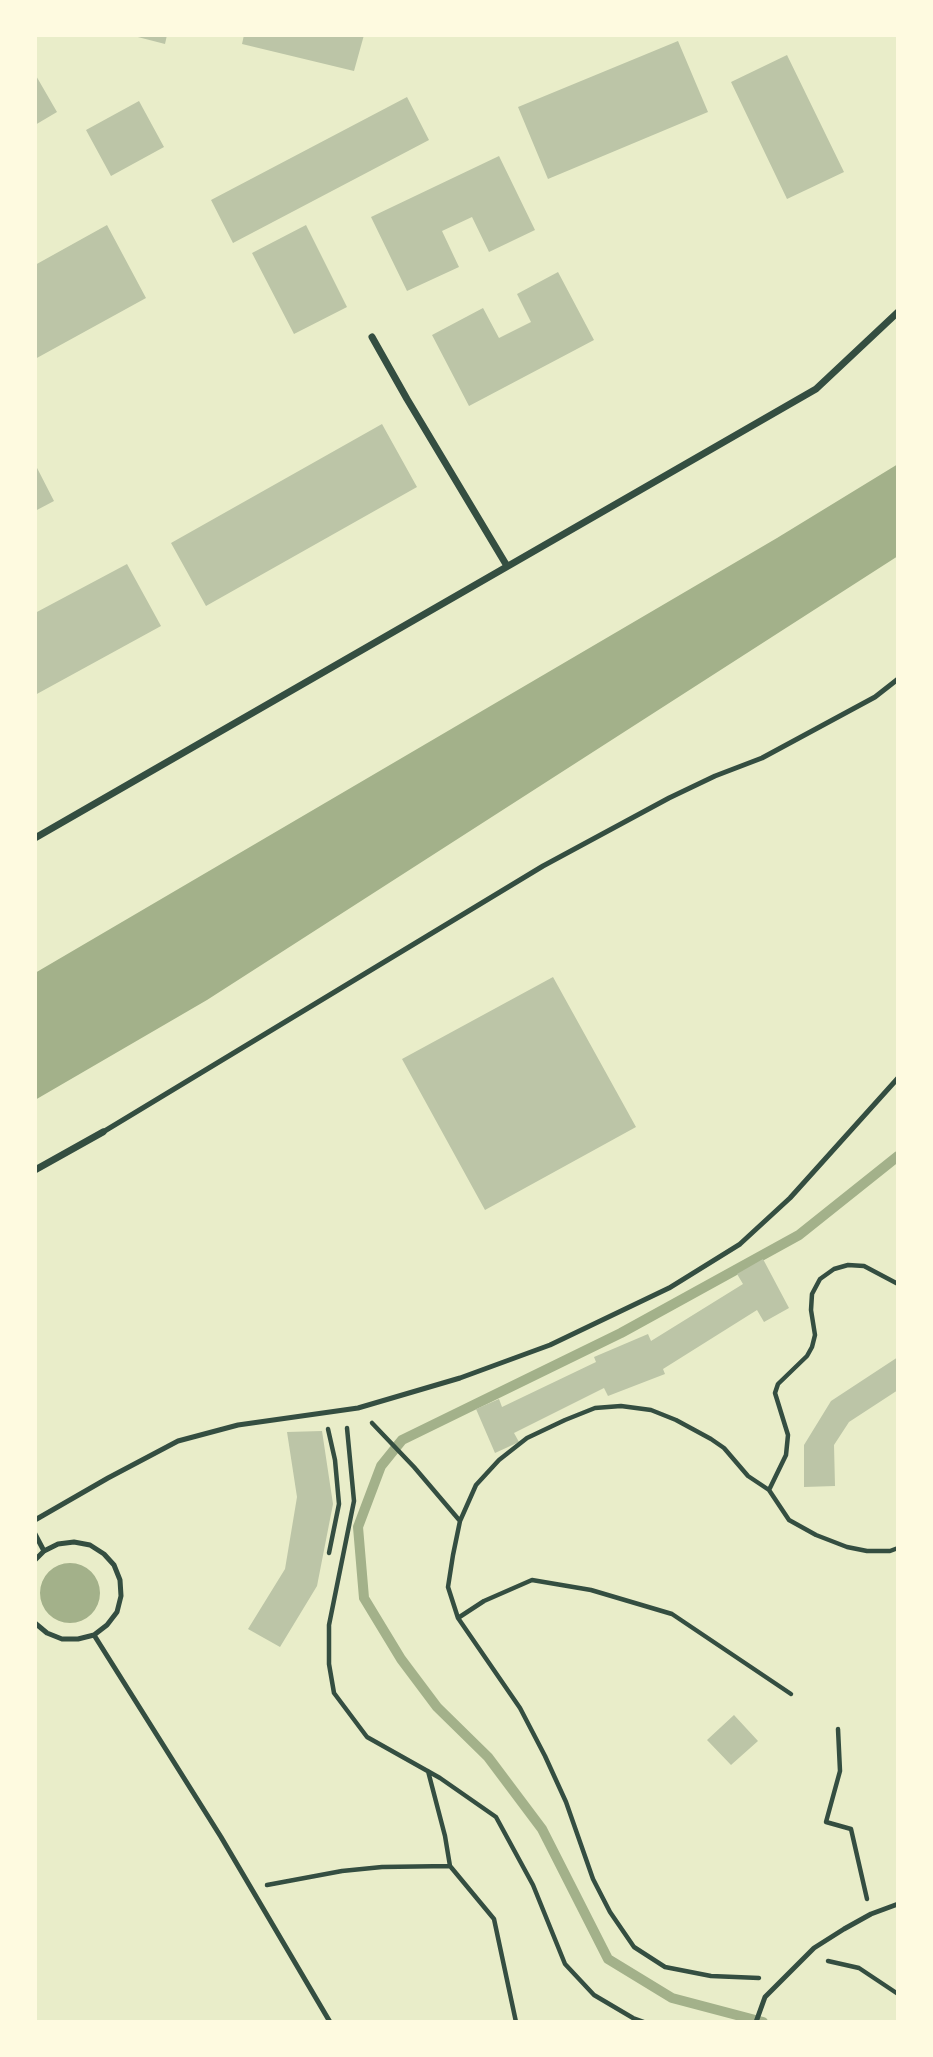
<!DOCTYPE html>
<html>
<head>
<meta charset="utf-8">
<style>
	body { margin:0 }
	#map { position:relative; width:933px; height:2057px; overflow:hidden; background:#e9edc9; font-family:"Sofia Sans Condensed",sans-serif }
	canvas { display:block }
	.frame { position:absolute; inset:0; border:37px solid #fefae0; pointer-events:none }
</style>
</head>
<body>
<div id="map">
<canvas width="933" height="2057"></canvas>
<div class="frame"></div>
</div>
<script>
const c = document.querySelector('canvas').getContext('2d');
c.lineJoin = 'round';
function paint(path, color) {
  c.fillStyle = color;
  c.fill(path, 'evenodd');
}
function shape(rows) {
  const path = new Path2D();
  for (const r of rows) {
    if (r.length === 3) {
      path.moveTo(r[0] + r[2], r[1]);
      path.arc(r[0], r[1], r[2], 0, 2 * Math.PI);
      continue;
    }
    path.moveTo(r[0], r[1]);
    for (let i = 2; i < r.length; i += 2) path.lineTo(r[i], r[i + 1]);
  }
  return path;
}
function trace(path, color, width, dash) {
  c.strokeStyle = color;
  c.lineWidth = width;
  c.lineCap = dash ? 'butt' : 'round';
  c.setLineDash(dash || []);
  c.stroke(path);
}
paint(shape([
	[898,464,898,556,207,1000,35,1100,35,973,777,538],
	[70,1593,30]
]), '#a3b18a');
trace(shape([
	[763,2022,672,1998,608,1959,542,1829,488,1757,437,1707,401,1659,364,1598,358,1527,381,1466,402,1440,621,1333,799,1235,898,1156]
]), '#a3b18a', 10);
paint(shape([
	[130,35,167,35,165,44],
	[244,35,364,35,354,71,242,44],
	[678,41,708,112,548,179,518,107],
	[787,55,844,172,787,199,731,82],
	[35,74,57,112,35,125],
	[407,97,429,140,233,243,211,200],
	[139,101,164,147,111,176,86,130],
	[499,156,535,230,489,252,472,217,442,231,459,267,407,291,371,217],
	[107,225,146,298,35,359,35,265],
	[306,225,347,307,294,334,252,253],
	[558,272,594,340,469,406,432,335,483,308,499,338,531,322,517,294],
	[382,424,417,487,206,606,171,543],
	[35,464,54,501,35,511],
	[127,564,161,626,35,695,35,613],
	[553,977,636,1127,485,1210,402,1059],
	[763,1259,789,1308,764,1322,757,1310,663,1369,665,1374,608,1396,604,1388,514,1433,519,1442,495,1453,476,1409,499,1399,502,1407,596,1362,594,1357,648,1334,651,1341,743,1284,737,1274],
	[898,1357,898,1390,849,1422,834,1445,835,1486,804,1487,804,1445,831,1401],
	[322,1431,333,1504,317,1586,280,1647,248,1629,285,1569,297,1497,287,1432],
	[734,1715,758,1741,731,1765,707,1740]
]), '#bcc5a7');
trace(shape([
	[372,1423,414,1467,460,1521],
	[347,1428,354,1501,329,1625,329,1664,334,1693,367,1737,440,1778,496,1817,533,1885,565,1964,594,1995,633,2018,644,2022],
	[328,1429,335,1460,339,1504,329,1553],
	[769,1490,786,1455,788,1435,775,1393,778,1384,807,1356,812,1347,815,1335,811,1310,812,1294,820,1279,834,1269,848,1265,864,1266,898,1284],
	[458,1618,484,1601,532,1580,591,1590,672,1614,791,1694],
	[838,1729,840,1771,826,1822,851,1829,867,1899],
	[428,1771,445,1836,450,1866,494,1919,516,2022],
	[267,1885,342,1871,382,1867,450,1866],
	[828,1961,859,1968,898,1994],
	[759,1978,711,1976,665,1967,634,1947,610,1912,593,1879,566,1802,545,1756,520,1708,458,1618,448,1587,453,1555,460,1521,476,1485,499,1460,527,1438,565,1420,595,1408,621,1406,651,1410,676,1420,711,1439,724,1448,748,1476,769,1490,789,1520,816,1535,847,1547,867,1551,890,1551,898,1548]
]), '#344e41', 4.5);
trace(shape([
	[103,1132,543,866,669,798,715,776,762,758,875,697,898,679],
	[35,1520,108,1478,178,1441,238,1425,358,1408,460,1378,550,1345,669,1288,740,1244,790,1198,898,1078],
	[35,1534,44,1551],
	[35,1560,44,1551,58,1544,74,1542,90,1545,104,1554,114,1565,120,1580,121,1596,117,1612,107,1625,94,1635,78,1639,62,1639,47,1633,35,1623],
	[94,1635,221,1837,330,2022],
	[756,2022,765,1997,814,1948,844,1929,871,1914,898,1904]
]), '#344e41', 5);
trace(shape([
	[372,337,407,399,507,566],
	[35,838,816,389,898,312],
	[35,1170,103,1132]
]), '#344e41', 7);
</script>
</body>
</html>
